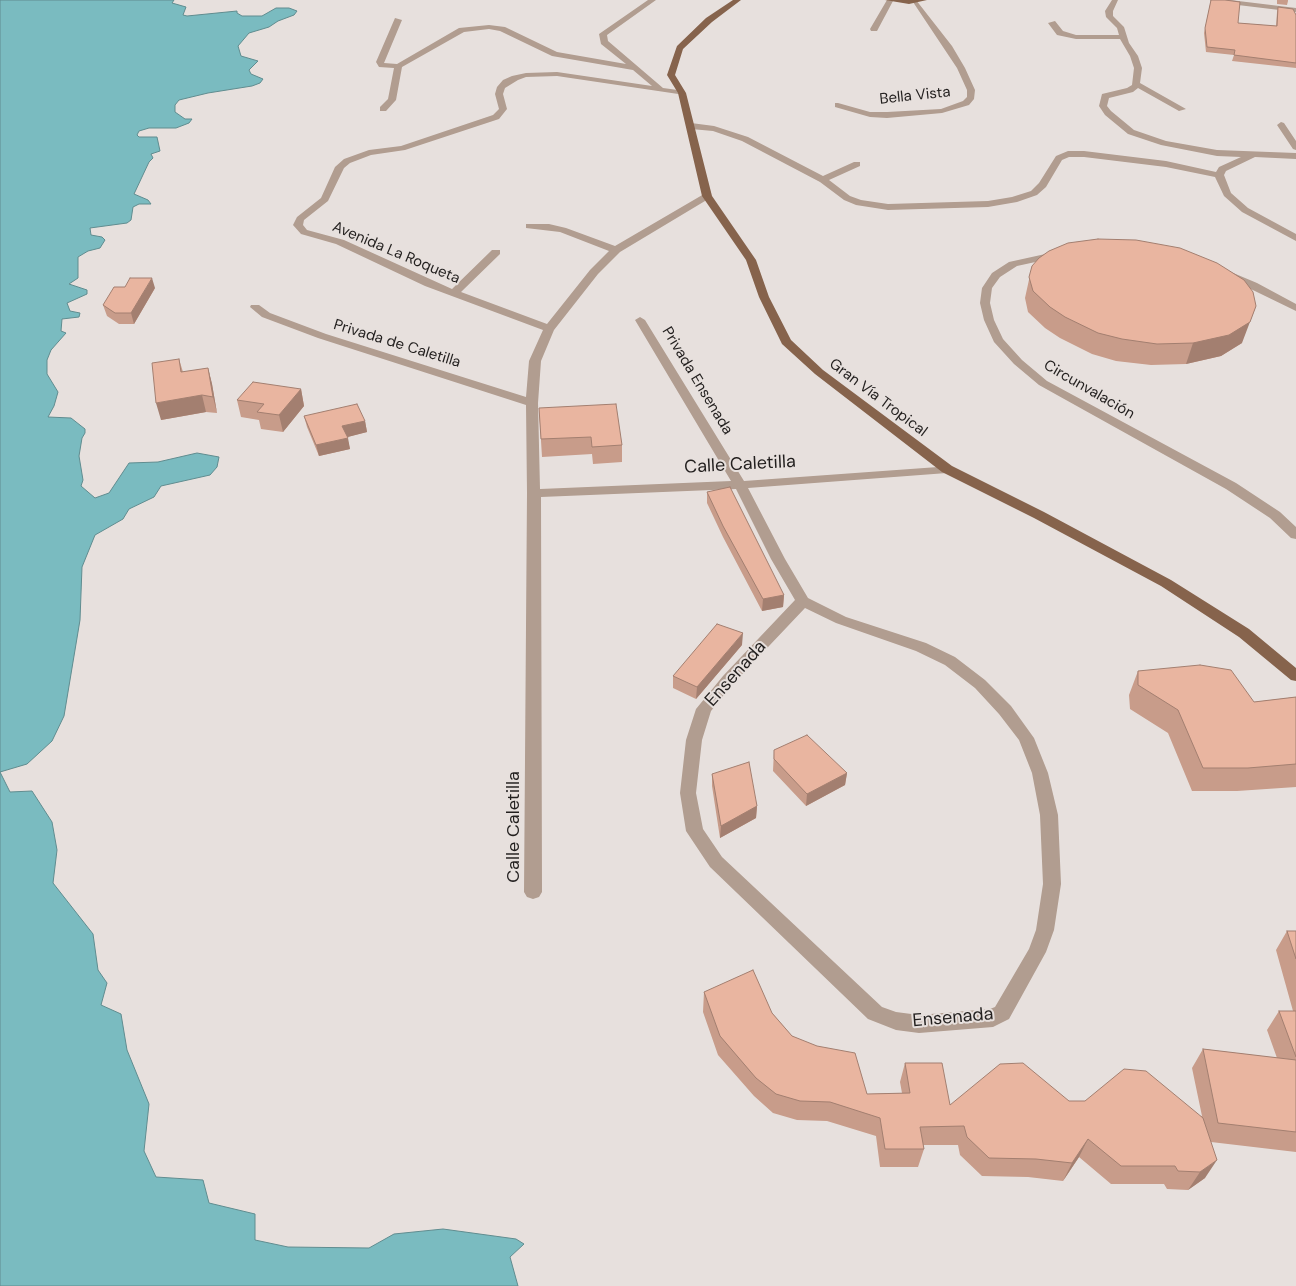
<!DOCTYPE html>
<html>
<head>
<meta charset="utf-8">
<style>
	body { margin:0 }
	canvas { display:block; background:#e7e0dd }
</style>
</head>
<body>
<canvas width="1296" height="1286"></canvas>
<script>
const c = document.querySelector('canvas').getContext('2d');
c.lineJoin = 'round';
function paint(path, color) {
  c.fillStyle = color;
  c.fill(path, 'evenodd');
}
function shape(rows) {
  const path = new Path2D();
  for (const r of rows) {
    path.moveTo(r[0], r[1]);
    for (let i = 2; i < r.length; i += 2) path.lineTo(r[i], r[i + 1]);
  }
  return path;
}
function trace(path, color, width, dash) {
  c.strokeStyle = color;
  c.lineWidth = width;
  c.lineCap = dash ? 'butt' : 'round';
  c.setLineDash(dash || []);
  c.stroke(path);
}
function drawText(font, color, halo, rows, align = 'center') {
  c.font = font + ' "DM Sans",sans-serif';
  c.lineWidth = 4;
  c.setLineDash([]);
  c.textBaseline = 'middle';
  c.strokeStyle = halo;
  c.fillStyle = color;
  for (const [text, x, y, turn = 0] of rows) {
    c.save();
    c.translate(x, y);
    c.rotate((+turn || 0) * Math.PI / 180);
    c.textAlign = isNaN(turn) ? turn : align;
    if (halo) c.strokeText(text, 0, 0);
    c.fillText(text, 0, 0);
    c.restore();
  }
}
const water = shape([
	[0,0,174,0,172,3,186,7,183,15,187,16,237,11,237,13,242,16,262,16,276,8,289,8,297,11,294,15,278,21,269,27,249,33,238,46,241,56,258,61,249,70,251,74,263,79,260,83,252,86,208,93,179,100,175,105,175,112,185,119,192,119,189,123,176,128,149,128,139,131,137,135,139,137,157,137,160,151,151,154,153,158,149,162,134,194,148,200,151,204,139,204,133,207,131,220,127,223,90,228,91,235,102,237,105,240,100,248,88,251,78,257,78,278,69,284,87,290,87,294,67,303,70,311,80,313,79,317,62,319,61,331,66,333,51,350,47,360,47,374,58,392,54,406,48,417,71,418,85,429,85,433,82,438,79,456,83,480,81,486,95,498,109,493,129,463,158,462,197,453,219,457,217,467,210,475,161,486,154,497,129,509,123,519,95,535,82,567,80,620,64,716,52,741,27,764,0,772,10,792,32,791,52,822,57,850,53,883,93,934,98,970,107,983,101,1005,121,1014,127,1050,149,1104,144,1151,156,1177,203,1180,209,1203,255,1214,255,1240,288,1247,369,1248,394,1234,443,1229,516,1239,524,1244,510,1257,518,1286,0,1286,0,0]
]);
paint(water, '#7abbc0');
trace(water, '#608c8f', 1);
paint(shape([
	[648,0,656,0,607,35,608,41,663,88,685,91,685,95,557,76,526,77,518,80,505,88,503,94,507,109,499,119,405,150,371,155,350,163,344,168,328,201,304,220,303,225,307,230,344,240,452,289,492,250,500,250,500,254,461,292,547,324,590,270,609,251,560,232,526,228,526,224,549,224,566,228,615,246,704,194,710,194,710,198,620,252,598,274,554,330,541,361,538,403,540,489,731,481,635,320,640,317,645,320,744,481,952,466,953,469,952,472,947,473,748,488,785,559,808,598,846,617,926,643,955,657,985,680,1011,706,1034,738,1048,773,1058,815,1061,884,1054,930,1046,952,1009,1019,993,1027,919,1033,896,1030,868,1019,710,867,686,831,680,793,686,740,696,709,723,676,795,600,771,559,736,489,541,497,542,892,539,897,533,899,527,897,524,892,527,493,526,405,318,338,262,317,250,307,251,305,259,305,270,313,326,334,526,397,529,361,543,330,425,286,336,244,301,234,293,225,297,217,321,198,335,167,344,159,369,150,401,146,493,115,499,109,495,94,497,87,503,80,512,76,526,73,557,72,652,86,633,70,552,56,500,31,489,29,464,32,402,67,396,100,386,111,380,111,380,107,388,99,394,68,379,67,376,62,395,18,402,20,384,63,397,64,459,28,489,25,505,27,557,52,626,64,601,44,599,34,648,0],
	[805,608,836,623,916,651,945,665,975,688,999,714,1019,740,1032,773,1040,815,1043,884,1036,930,1029,949,995,1007,990,1009,919,1015,896,1012,882,1007,722,857,703,829,696,793,702,740,711,711,733,684,805,608],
	[887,0,893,1,877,31,871,31,870,29,887,0],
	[916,0,952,46,965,68,975,90,974,99,969,105,942,113,887,118,870,117,835,107,835,103,838,103,870,112,887,112,941,109,963,101,967,97,967,90,957,68,913,2,916,0],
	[1112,0,1118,0,1113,11,1113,16,1124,27,1129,43,1138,56,1142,68,1140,83,1186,109,1179,111,1138,88,1133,92,1109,98,1107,106,1111,111,1134,130,1166,141,1217,150,1296,153,1296,159,1255,157,1226,171,1224,175,1231,193,1248,208,1296,234,1296,241,1242,212,1224,196,1215,177,1166,167,1084,157,1069,157,1062,160,1046,187,1037,195,1017,202,988,207,888,210,856,205,844,200,820,182,742,141,713,131,691,129,687,126,691,123,714,126,748,137,823,176,854,162,860,162,860,166,829,180,850,196,861,200,888,204,988,201,1012,197,1031,191,1039,183,1056,156,1068,151,1084,151,1166,161,1216,172,1219,167,1241,157,1217,156,1161,145,1128,134,1105,115,1099,106,1102,94,1127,88,1132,85,1134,68,1130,56,1120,39,1076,39,1057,35,1048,23,1055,21,1063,31,1076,35,1119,35,1117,28,1106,17,1105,11,1112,0],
	[1210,0,1230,0,1296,8,1296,12,1213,2,1210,0],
	[1281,122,1284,123,1296,141,1296,150,1293,149,1277,125,1281,122],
	[1059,251,1063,252,1063,256,1017,266,1000,277,992,288,990,303,994,320,1003,339,1022,360,1047,381,1236,483,1280,512,1296,527,1296,539,1291,538,1270,518,1226,489,1039,385,1014,364,994,342,984,320,980,303,982,288,992,273,1009,262,1059,251],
	[1226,270,1257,283,1296,304,1296,311,1222,275,1221,273,1222,271,1226,270]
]), '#b19d90');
paint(shape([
	[733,0,741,0,712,22,683,49,675,75,686,93,712,196,756,260,769,297,791,340,823,370,952,466,1044,512,1171,580,1249,629,1296,668,1296,681,1291,680,1239,637,1161,586,1034,518,942,472,815,374,782,344,759,297,746,260,702,196,678,93,667,75,677,46,706,18,733,0],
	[885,0,927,0,909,4,885,0]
]), '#86634c');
paint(shape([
	[1211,0,1238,23,1276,26,1277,12,1278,7,1296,15,1296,68,1232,61,1234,55,1206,52,1204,33],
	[1277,0,1288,0,1288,1,1287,5,1277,4],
	[1032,266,1242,343,1221,356,1186,364,1151,365,1116,361,1092,354,1060,338,1045,328,1028,312,1025,298],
	[155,288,134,324,119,324,107,316,103,305],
	[179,359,183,372,208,368,212,384,217,413,206,412,161,420],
	[301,389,304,406,283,432,261,429,259,420,241,417,237,400],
	[539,408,622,445,622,462,593,464,592,454,542,457],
	[304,416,365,421,367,432,347,437,350,449,319,456,307,427],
	[707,492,784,595,783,607,762,611,723,537,707,503],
	[742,645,696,699,673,688,673,676],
	[1138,671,1254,702,1296,697,1296,787,1237,791,1192,791,1168,733,1130,709,1129,695],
	[774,750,847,773,845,785,806,806,773,771],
	[712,774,757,806,756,818,720,838,712,786],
	[1287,931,1296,931,1296,1152,1211,1142,1205,1178,1188,1190,1167,1189,1164,1184,1111,1184,1079,1157,1063,1181,1028,1177,982,1176,960,1155,958,1145,923,1145,924,1149,918,1167,880,1167,876,1136,827,1121,797,1120,773,1113,754,1096,718,1055,703,1012,704,992,772,1013,792,1036,867,1094,902,1093,900,1082,905,1063,950,1105,1069,1101,1202,1116,1192,1068,1203,1049,1277,1058,1267,1030,1279,1011,1293,1011,1276,950]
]), '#c89c8a');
paint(shape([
	[152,278,155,288,134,324,131,313],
	[1256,306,1242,343,1221,356,1186,364,1193,343],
	[208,368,212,384,217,413,213,397],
	[301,389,304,406,283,432,279,415],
	[202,395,206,412,161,420,156,403],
	[365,421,367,432,344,438,342,426],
	[348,438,350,449,319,456,316,445],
	[784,595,783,607,762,611,763,599],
	[743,633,742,645,696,699,697,687],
	[847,773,845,785,806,806,807,794],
	[757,806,756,818,720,838,721,826],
	[1088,1139,1079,1157,1063,1181,1072,1163],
	[1217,1160,1205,1178,1188,1190,1200,1172]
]), '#a37f70');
const building = shape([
	[1211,0,1225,0,1240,2,1238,23,1277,26,1278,7,1293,9,1296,15,1296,63,1234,55,1235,50,1207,47,1205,28,1211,0],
	[1098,239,1136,240,1180,248,1217,263,1244,280,1253,292,1256,306,1250,322,1229,335,1193,343,1157,344,1122,339,1098,333,1065,317,1050,307,1033,291,1029,277,1032,266,1039,258,1049,251,1068,243,1098,239],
	[130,278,152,278,131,313,115,313,103,305,114,287,125,287,130,278],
	[179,359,181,372,208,368,213,397,202,395,156,403,152,363,179,359],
	[253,382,301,389,279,415,257,412,264,404,237,400,253,382],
	[357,404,365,421,342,426,348,438,316,445,304,416,357,404],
	[616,404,622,445,592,447,591,437,541,439,539,408,616,404],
	[730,487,784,595,763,599,723,526,707,492,730,487],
	[717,624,743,633,697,687,673,676,717,624],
	[1200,665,1231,670,1254,702,1296,697,1296,764,1248,768,1203,768,1178,710,1138,685,1138,671,1200,665],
	[807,735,847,773,807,794,774,759,774,750,807,735],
	[749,762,757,806,721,826,712,774,749,762],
	[1287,931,1296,931,1296,959,1287,931],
	[753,970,772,1013,792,1036,817,1046,855,1053,867,1094,910,1093,905,1063,942,1063,950,1105,1000,1064,1023,1063,1069,1101,1085,1101,1124,1069,1146,1071,1203,1118,1217,1160,1200,1172,1178,1171,1175,1166,1121,1166,1088,1139,1072,1163,1036,1159,989,1158,967,1137,964,1126,920,1127,924,1149,885,1149,880,1118,830,1102,800,1101,776,1094,756,1078,720,1036,704,992,753,970],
	[1279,1011,1296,1011,1296,1057,1279,1011],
	[1203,1049,1296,1060,1296,1132,1218,1123,1203,1049]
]);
paint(building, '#e9b5a0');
trace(building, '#a37f70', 1);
drawText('15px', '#221f1e', '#e7e0dd', [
	["Bella Vista",915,96,-6],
	["Avenida La Roqueta",396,253,23],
	["Privada de Caletilla",397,344,17],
	["Privada Ensenada",697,381,59],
	["Circunvalación",1089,390,30],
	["Gran Vía Tropical",878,398,37]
]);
drawText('18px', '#221f1e', '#e7e0dd', [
	["Calle Caletilla",740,465,-3],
	["Ensenada",736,674,-48],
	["Calle Caletilla",514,827,-90],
	["Ensenada",953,1018,-5]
]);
</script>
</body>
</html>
